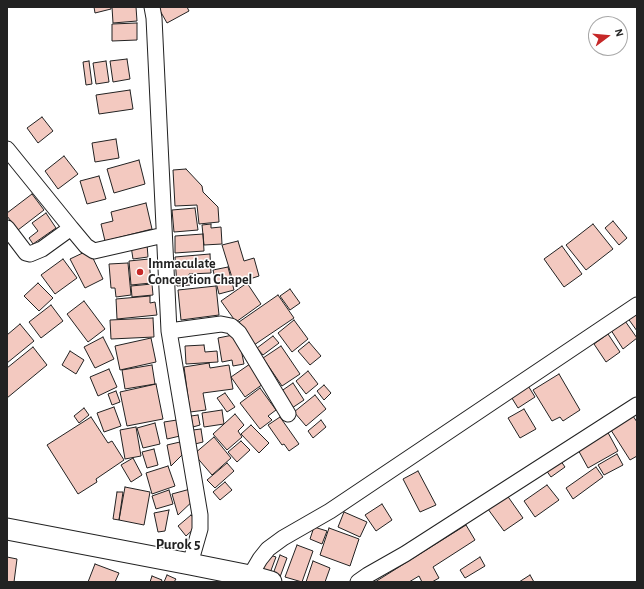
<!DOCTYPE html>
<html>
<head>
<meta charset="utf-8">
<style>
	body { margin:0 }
	#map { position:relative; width:644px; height:589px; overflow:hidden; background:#fff; font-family:"Alegreya Sans",sans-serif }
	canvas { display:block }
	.frame { position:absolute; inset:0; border:8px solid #222; pointer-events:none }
	.north { position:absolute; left:588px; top:16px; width:40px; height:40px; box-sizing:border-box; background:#fff; border:1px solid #a7a7a7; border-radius:50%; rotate:74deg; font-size:11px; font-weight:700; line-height:16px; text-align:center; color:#222 }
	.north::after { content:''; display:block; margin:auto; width:14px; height:18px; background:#c62828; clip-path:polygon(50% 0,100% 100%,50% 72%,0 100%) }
</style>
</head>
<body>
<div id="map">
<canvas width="644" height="589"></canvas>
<div class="frame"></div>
<div class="north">N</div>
</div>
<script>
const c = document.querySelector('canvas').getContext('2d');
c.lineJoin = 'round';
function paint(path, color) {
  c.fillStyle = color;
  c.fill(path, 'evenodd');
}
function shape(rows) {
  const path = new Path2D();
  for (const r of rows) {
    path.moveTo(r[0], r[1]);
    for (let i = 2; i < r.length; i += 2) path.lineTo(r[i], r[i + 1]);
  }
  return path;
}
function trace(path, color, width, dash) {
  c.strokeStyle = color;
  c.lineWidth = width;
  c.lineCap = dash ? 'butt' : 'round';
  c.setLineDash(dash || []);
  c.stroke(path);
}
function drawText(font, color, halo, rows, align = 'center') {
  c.font = font + ' "Alegreya Sans",sans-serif';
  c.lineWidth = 3;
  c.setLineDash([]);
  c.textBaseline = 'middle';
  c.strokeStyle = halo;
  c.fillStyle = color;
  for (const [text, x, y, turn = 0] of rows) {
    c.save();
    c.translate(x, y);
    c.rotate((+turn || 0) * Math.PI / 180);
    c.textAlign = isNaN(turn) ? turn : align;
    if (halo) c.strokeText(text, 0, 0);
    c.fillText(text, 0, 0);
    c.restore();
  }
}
const building = shape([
	[94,7,111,7,111,9,95,13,94,7],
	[112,7,136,7,137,21,113,23,112,7],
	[158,7,187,7,189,11,167,23,158,7],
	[137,23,137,40,112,41,112,24,137,23],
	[127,59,130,79,113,82,110,61,127,59],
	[89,61,92,84,86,85,83,62,89,61],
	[106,61,109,82,96,84,93,63,106,61],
	[130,90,133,109,99,114,96,95,130,90],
	[42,117,53,131,38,143,27,128,42,117],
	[116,139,119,158,95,162,92,143,116,139],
	[64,156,78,174,58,189,45,171,64,156],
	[139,160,145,184,114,193,107,169,139,160],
	[186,169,202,186,203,192,218,207,219,222,199,224,197,205,175,206,173,170,186,169],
	[99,176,106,199,87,204,80,181,99,176],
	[32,194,44,210,18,230,7,216,7,213,32,194],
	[146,203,152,229,105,241,101,224,113,221,111,212,146,203],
	[195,208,198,230,174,232,172,210,195,208],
	[46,213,56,228,33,244,29,238,38,231,32,223,46,213],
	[613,221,627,238,619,245,605,228,613,221],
	[211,224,211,228,221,227,222,244,204,245,202,225,211,224],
	[593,224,613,249,586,270,566,245,593,224],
	[203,234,204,251,175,253,175,236,203,234],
	[238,241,244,261,254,258,259,276,234,284,222,245,238,241],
	[147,244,148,257,133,259,131,246,147,244],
	[562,246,582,274,564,287,544,259,562,246],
	[89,250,103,279,85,288,70,259,89,250],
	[210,254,211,273,189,274,190,285,177,286,175,257,210,254],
	[63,259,77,278,55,294,41,275,63,259],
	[149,259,151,283,131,285,129,261,149,259],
	[128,263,131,295,116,297,115,288,111,288,109,264,128,263],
	[228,267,234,290,219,294,213,270,228,267],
	[38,283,53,298,39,311,24,296,38,283],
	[247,283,261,304,236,322,221,301,247,283],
	[152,284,153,295,132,297,131,286,152,284],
	[216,286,219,315,181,320,178,290,216,286],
	[290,289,300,303,290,310,280,296,290,289],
	[278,295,294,318,254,345,239,322,278,295],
	[150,296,150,303,155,302,157,315,117,319,116,299,150,296],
	[84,301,105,329,88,342,67,314,84,301],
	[51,305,63,321,41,338,29,322,51,305],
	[637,310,637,331,627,317,637,310],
	[153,318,154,337,111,339,110,320,153,318],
	[623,318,637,338,623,349,609,327,623,318],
	[294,320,308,339,292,352,278,333,294,320],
	[20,324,34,341,7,363,7,335,20,324],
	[238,334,244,364,233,366,232,360,222,362,218,338,238,334],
	[608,334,620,352,606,362,594,344,608,334],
	[273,336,279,343,263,355,257,348,273,336],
	[103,337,114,359,95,368,84,347,103,337],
	[151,338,156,362,120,370,115,346,151,338],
	[309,342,321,356,310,365,298,351,309,342],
	[204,345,205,352,217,351,218,362,186,364,185,346,204,345],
	[281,346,300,374,282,386,263,358,281,346],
	[33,347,47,365,7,398,7,368,33,347],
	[70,351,84,360,76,374,62,365,70,351],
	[209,363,210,368,229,365,233,389,203,393,206,410,190,412,184,367,209,363],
	[250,364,263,384,245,397,231,377,250,364],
	[152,365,155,384,125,389,122,370,152,365],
	[109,369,117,387,98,396,90,377,109,369],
	[308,371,318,384,306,394,296,381,308,371],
	[559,374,580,410,563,421,560,417,552,421,533,390,559,374],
	[293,383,304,400,292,408,280,392,293,383],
	[156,384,163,419,127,426,120,392,156,384],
	[527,384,535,397,518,408,510,395,527,384],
	[324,385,331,393,324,400,317,391,324,385],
	[260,388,276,410,268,416,272,420,260,429,240,403,260,388],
	[116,391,120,402,112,405,108,394,116,391],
	[225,393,235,407,227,412,217,398,225,393],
	[315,395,326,409,306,426,294,412,315,395],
	[114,407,121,426,104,432,97,413,114,407],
	[84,408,89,415,79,423,74,416,84,408],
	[524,409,536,429,520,438,508,418,524,409],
	[222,410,224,424,204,427,202,413,222,410],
	[631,413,637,422,637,456,630,460,609,427,631,413],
	[235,414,244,425,238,431,242,437,227,450,213,434,235,414],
	[198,415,200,425,193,427,191,416,198,415],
	[91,417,108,443,112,441,124,460,96,479,97,482,78,494,47,445,91,417],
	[280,417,299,444,289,451,284,444,282,445,268,425,280,417],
	[177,420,180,436,167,439,164,422,177,420],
	[321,420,326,427,313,438,308,431,321,420],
	[155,423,160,444,143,448,137,428,155,423],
	[251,425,269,443,259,453,241,434,251,425],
	[136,427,141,456,125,459,120,430,136,427],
	[201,429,203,442,195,444,193,430,201,429],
	[606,429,618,451,588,468,576,446,606,429],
	[214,437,231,458,212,475,194,454,214,437],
	[241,441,250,450,237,462,228,452,241,441],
	[180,442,183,454,171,466,167,445,180,442],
	[154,449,158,465,147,468,142,452,154,449],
	[617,454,623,465,604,475,598,465,617,454],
	[558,457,565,467,551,477,543,466,558,457],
	[133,458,142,475,131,482,121,465,133,458],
	[227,463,234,471,215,488,207,480,227,463],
	[168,466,175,486,152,494,146,473,168,466],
	[596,467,603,477,573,499,566,488,596,467],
	[418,471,436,505,420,512,403,479,418,471],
	[225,482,232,490,220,500,213,492,225,482],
	[547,485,559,500,535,517,524,501,547,485],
	[125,487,150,492,144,525,119,520,125,487],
	[194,488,197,497,178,515,172,494,194,488],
	[169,490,173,504,156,509,152,496,169,490],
	[504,491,523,518,504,531,485,505,504,491],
	[117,492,123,492,119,520,113,519,117,492],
	[382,504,392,520,376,531,365,515,382,504],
	[169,510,165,531,158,532,154,513,169,510],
	[344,512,367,522,360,537,338,527,344,512],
	[191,515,199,524,186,536,178,526,191,515],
	[466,525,475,540,433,567,439,578,432,582,422,582,419,576,409,582,375,582,466,525],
	[314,527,327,531,322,544,310,539,314,527],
	[329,528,359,539,350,566,320,555,329,528],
	[297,545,313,551,302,582,285,577,297,545],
	[267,554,276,557,270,573,261,570,267,554],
	[280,555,287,558,280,577,273,574,280,555],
	[7,557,17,559,14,582,7,582,7,557],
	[480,557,485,566,465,578,460,570,480,557],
	[313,561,330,568,325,582,306,582,313,561],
	[95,564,119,573,115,582,88,582,95,564],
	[167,575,176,579,174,582,164,582,167,575],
	[530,575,534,582,519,582,530,575],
	[152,576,162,580,161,582,150,582,152,576]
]);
paint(building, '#f3c9c0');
trace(building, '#222', 1);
const minor = shape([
	[152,7,154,18,169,331,200,515,200,529,190,564],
	[7,149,71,228],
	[7,228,26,253,30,254,42,249,71,228,86,246,94,251,164,235],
	[169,331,221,324,231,326,239,333,288,414],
	[250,576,260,559,268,549,283,538,330,511,637,305],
	[358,582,368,575,405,554,637,405]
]);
const secondary = shape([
	[7,529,190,564,250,576,271,582]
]);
trace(minor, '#222', 17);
trace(secondary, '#222', 23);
trace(minor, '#fff', 15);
trace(secondary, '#fff', 21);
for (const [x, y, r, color] of [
	[140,272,4,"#c62828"]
]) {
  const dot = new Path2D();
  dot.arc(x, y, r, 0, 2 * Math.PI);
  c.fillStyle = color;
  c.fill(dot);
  trace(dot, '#fff', 1.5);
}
drawText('bold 14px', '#222', '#fff', [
	["Immaculate",148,264],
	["Conception Chapel",148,280]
], 'left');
drawText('bold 15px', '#222', '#fff', [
	["Purok 5",178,544]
]);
</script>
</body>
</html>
